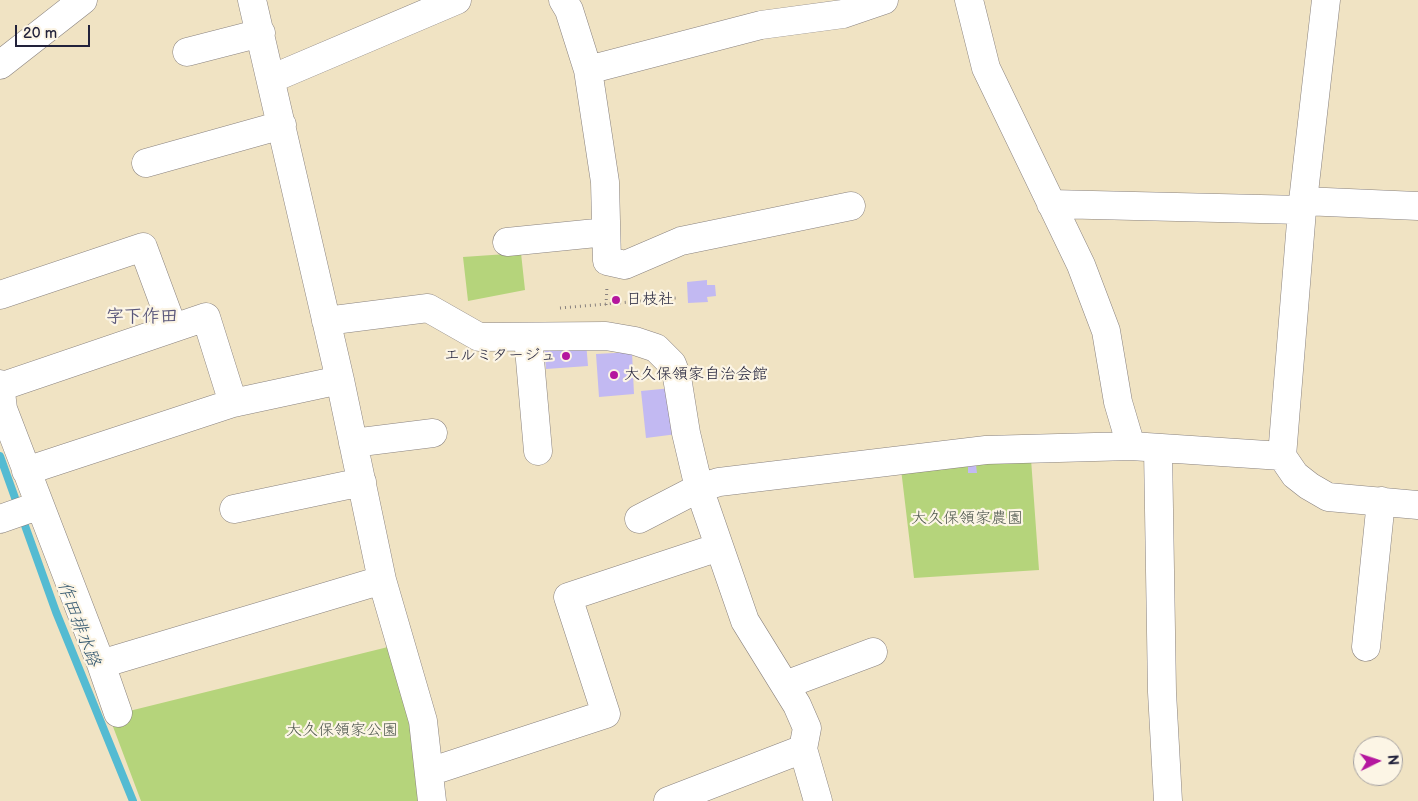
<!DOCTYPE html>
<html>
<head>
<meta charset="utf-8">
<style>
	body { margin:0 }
	#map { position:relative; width:1418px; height:801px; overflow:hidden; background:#f0e3c3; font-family:"Balsamiq Sans",sans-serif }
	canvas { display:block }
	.north { position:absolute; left:1353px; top:736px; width:50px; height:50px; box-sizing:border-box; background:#fcf5e5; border:1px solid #a5a1a1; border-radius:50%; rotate:86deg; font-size:14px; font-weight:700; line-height:20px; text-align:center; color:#22223b }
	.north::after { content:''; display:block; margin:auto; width:18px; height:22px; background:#b5179e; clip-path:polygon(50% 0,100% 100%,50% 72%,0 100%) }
	.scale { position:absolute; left:15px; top:25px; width:75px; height:22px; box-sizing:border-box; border:2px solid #22223b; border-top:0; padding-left:6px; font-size:15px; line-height:18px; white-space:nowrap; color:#22223b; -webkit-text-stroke:4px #fcf5e5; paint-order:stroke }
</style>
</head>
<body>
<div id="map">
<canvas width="1418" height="801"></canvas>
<div class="north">N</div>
<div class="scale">20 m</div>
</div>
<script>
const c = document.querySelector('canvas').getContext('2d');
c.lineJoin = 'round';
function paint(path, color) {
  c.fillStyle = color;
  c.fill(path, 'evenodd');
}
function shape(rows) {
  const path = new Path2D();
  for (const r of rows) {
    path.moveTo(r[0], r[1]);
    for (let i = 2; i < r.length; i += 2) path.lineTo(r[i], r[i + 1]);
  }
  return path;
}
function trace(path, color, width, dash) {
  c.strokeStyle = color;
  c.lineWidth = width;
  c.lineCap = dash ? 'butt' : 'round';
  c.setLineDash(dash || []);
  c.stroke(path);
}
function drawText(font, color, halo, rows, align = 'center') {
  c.font = font + ' "Balsamiq Sans","Klee One",sans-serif';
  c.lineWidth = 4.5;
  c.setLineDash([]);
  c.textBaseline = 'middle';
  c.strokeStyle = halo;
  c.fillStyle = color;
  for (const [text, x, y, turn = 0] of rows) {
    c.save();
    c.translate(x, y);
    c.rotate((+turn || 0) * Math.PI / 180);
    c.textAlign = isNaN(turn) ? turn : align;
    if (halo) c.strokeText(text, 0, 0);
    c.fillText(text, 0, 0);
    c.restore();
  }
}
paint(shape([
	[521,253,525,290,468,301,463,257],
	[1031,459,1039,570,914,578,901,469],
	[392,646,413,725,423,801,141,801,109,716]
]), '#b5d47b');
trace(shape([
	[0,456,56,612,133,801]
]), '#54bbd2', 8);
paint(shape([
	[707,280,707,285,715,285,716,296,707,297,708,302,688,303,687,282],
	[586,342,588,366,546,369,544,346],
	[632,352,634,394,599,397,596,354],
	[672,388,677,434,646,438,641,391],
	[976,465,977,473,968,473,968,466]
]), '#c2b9f2');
const minor = shape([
	[252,0,340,380,382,580,423,721,432,801],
	[563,0,569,10,588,70,605,182,607,261,625,265,681,241,851,206],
	[969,0,986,68,1081,265,1106,331,1118,402,1131,446],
	[187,52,261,33],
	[0,65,83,0],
	[588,70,761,25,843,14,884,0],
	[271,79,457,0],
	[146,163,282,125],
	[1303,201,1418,206],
	[1051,204,1302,210],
	[507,242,606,232],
	[0,295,143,247,173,328],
	[326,321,428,308,479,337,606,336,635,341,656,348,672,364,677,377,686,433,699,488,745,621,797,705,807,728,803,749],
	[528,337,538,451],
	[0,384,3,409,101,664,382,580],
	[0,387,206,317,233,403],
	[353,443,433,433],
	[1158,449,1162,692,1168,801],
	[1282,456,1302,210,1326,0],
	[26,471,233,403,340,380],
	[234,509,362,482],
	[0,519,40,505],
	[639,519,699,488,719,482,986,450,1131,446,1282,456,1295,475,1309,486,1328,497,1418,505],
	[1366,647,1381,501],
	[101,664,118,713],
	[785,685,873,652],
	[429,772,606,714,568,597,719,547],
	[668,801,803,749,818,801]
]);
trace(minor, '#89827f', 29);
trace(shape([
	[606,305,607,286],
	[560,308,676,298]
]), '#89827f', 3, [1, 4]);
trace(minor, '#fff', 28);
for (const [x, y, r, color] of [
	[616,300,5,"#b5179e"],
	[566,356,5,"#b5179e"],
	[614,375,5,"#b5179e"]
]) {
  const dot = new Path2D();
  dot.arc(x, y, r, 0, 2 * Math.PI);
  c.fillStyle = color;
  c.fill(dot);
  trace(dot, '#fcf5e5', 2);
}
drawText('16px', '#22223b', '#fcf5e5', [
	["日枝社",626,300],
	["エルミタージュ",556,356,"right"],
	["大久保領家自治会館",624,375]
], 'left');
drawText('16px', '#4e574e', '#fcf5e5', [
	["大久保領家農園",967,519],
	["大久保領家公園",342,731]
]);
drawText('bold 18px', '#5a577b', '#fcf5e5', [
	["字下作田",142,317]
]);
drawText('italic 18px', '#345870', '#fcf5e5', [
	["作田排水路",78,624,69]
]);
</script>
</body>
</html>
